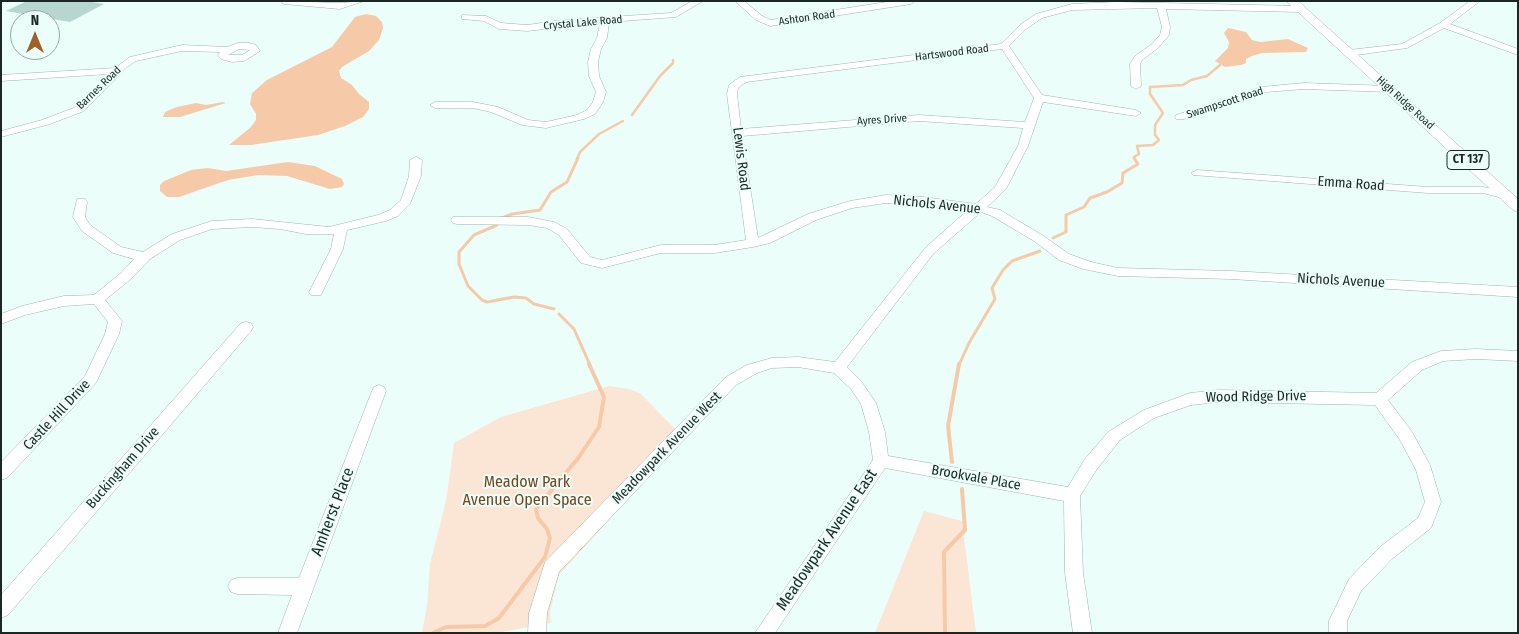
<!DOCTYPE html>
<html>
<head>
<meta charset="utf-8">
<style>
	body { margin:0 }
	#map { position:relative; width:1519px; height:634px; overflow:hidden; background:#ebfef9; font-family:"Fira Sans Condensed",sans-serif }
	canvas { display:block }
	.frame { position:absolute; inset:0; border:2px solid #1b2725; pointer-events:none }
	.north { position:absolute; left:10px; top:10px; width:50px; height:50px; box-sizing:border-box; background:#ebfef9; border:1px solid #98a8a4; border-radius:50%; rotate:0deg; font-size:14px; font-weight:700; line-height:20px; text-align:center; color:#1b2725 }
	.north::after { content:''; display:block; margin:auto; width:18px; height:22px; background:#a06029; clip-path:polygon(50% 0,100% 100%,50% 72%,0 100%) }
</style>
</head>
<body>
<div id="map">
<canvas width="1519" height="634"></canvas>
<div class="frame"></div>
<div class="north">N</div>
</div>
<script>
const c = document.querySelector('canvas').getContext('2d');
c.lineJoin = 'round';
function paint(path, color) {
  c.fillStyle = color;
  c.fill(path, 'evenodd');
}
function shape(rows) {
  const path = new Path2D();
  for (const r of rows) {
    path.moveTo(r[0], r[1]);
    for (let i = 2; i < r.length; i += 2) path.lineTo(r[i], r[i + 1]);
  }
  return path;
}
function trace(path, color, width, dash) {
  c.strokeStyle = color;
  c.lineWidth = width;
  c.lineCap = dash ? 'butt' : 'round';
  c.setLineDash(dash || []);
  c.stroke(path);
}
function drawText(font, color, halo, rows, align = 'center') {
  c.font = font + ' "Fira Sans Condensed",sans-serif';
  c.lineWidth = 4;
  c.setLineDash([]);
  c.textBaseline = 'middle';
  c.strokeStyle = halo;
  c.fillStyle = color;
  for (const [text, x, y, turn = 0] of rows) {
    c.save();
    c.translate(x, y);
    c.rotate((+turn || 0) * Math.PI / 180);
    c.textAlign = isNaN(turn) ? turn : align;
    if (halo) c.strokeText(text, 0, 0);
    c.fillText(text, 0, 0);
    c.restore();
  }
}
paint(shape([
	[609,386,629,389,640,393,684,438,559,575,550,612,551,623,496,633,422,633,427,605,430,564,446,501,454,443,501,417],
	[924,511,962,521,976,633,875,633]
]), '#fbe6d6');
paint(shape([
	[366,14,376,16,382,22,383,28,379,40,369,51,342,67,339,71,341,78,352,85,359,94,369,102,369,109,363,117,345,126,318,135,251,145,229,145,251,127,256,120,256,114,250,104,252,93,267,80,332,47,355,17],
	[1228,28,1246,32,1252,40,1260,42,1288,39,1308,48,1306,52,1262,53,1252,56,1246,59,1246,63,1241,65,1225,67,1215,61,1228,48,1229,42,1224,33],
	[223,102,226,103,180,117,163,117,165,112,177,107,196,103,206,105],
	[288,162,315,166,342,179,344,184,342,187,330,189,287,176,258,175,228,180,179,197,167,197,160,191,160,185,164,181,191,170,208,168,226,171]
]), '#f6caa9');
trace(shape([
	[632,115,660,76,673,63,673,60],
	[577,159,580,152,599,134,623,121],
	[1135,159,1134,157,1139,154,1137,146,1153,145,1159,140,1155,135,1155,125,1163,113,1150,94,1150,87,1183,85,1191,80,1207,76,1220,65]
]), '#f6caa9', 2.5);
trace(shape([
	[500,219,512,214,540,210,551,192,567,182,578,158],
	[497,225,474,235,459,252,459,264,468,286,482,300,487,302,514,297,526,298,534,304,554,309],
	[1053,238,1066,232,1066,215,1084,207,1090,198,1107,192,1122,183,1123,173,1138,164,1134,158],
	[559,314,574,329,590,365],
	[959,365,969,343,995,299,992,288,1003,270,1012,261,1040,251]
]), '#f6caa9', 3);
trace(shape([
	[952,462,948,426,959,364],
	[433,633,446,627,485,626,499,618,545,557,550,538,547,529,538,518,536,509,579,457,599,427,604,397,589,364],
	[945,633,944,552,965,530,962,489]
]), '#f6caa9', 4);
paint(shape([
	[27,1,87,1,104,4,70,22,6,11]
]), '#b7d6cf');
const minor = shape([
	[280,1,340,3,364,1,340,9,284,4,280,1],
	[692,1,703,1,676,17,609,22,607,38,601,49,598,62,599,76,606,92,603,102,595,114,584,119,546,128,522,125,491,112,473,108,435,108,430,105,435,102,473,102,498,107,528,120,546,122,577,115,587,110,593,102,596,92,589,76,588,62,591,49,597,38,600,23,527,31,499,29,484,21,462,19,462,15,486,16,501,23,527,25,563,20,671,13,692,1],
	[735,1,744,1,762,16,771,20,893,1,915,1,911,4,770,26,756,20,735,1],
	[1470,1,1480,1,1450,24,1518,49,1518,55,1444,28,1407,48,1349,56,1344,53,1349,50,1402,44,1440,23,1470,1],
	[1116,2,1300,6,1304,9,1300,12,1166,9,1170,27,1169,35,1158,48,1142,60,1140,64,1141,86,1136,89,1131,86,1130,64,1135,56,1152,44,1160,35,1162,27,1157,8,1072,10,1042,18,1026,29,1009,46,1042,95,1136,110,1141,113,1136,116,1043,102,1028,146,1006,189,987,207,1000,210,1042,235,1069,254,1091,262,1118,268,1231,271,1518,287,1518,297,1231,279,1118,276,1083,269,1059,260,1034,241,992,216,981,212,934,253,847,367,861,381,876,403,885,432,888,456,1068,487,1085,459,1108,432,1144,410,1190,393,1219,390,1376,393,1412,362,1441,351,1476,349,1518,351,1518,361,1476,359,1443,361,1422,370,1388,400,1412,432,1430,465,1441,502,1431,528,1392,559,1361,591,1347,621,1347,633,1329,633,1329,621,1349,579,1380,547,1418,518,1425,502,1416,470,1400,440,1375,405,1219,402,1191,405,1154,418,1120,440,1097,469,1080,496,1083,573,1092,633,1073,633,1065,573,1064,501,885,468,775,633,755,633,873,460,869,432,861,404,851,389,834,373,798,367,772,368,757,373,736,385,559,572,547,613,546,633,528,633,529,613,545,562,726,377,747,365,772,358,798,357,835,362,926,247,968,210,886,203,852,208,816,220,770,243,753,247,715,253,661,253,602,268,581,263,559,235,547,228,528,225,457,224,453,223,451,220,453,217,528,217,554,222,567,229,590,257,602,260,661,245,715,245,746,240,727,94,729,85,740,77,1001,44,1020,25,1036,14,1072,4,1116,2],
	[1002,49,1034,98,1025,122,919,115,741,129,737,94,738,88,746,82,1002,49],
	[919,121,1023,128,1018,146,995,187,976,204,923,197,886,195,850,201,808,214,758,238,742,136,919,121],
	[249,43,256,45,260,51,244,61,232,62,221,59,218,55,220,52,182,51,136,61,127,67,84,111,50,124,1,137,1,131,42,120,76,107,109,74,1,81,1,75,115,68,130,57,182,45,227,47,238,43,249,43],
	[239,49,250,50,242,55,228,55,239,49],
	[1304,83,1389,86,1394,89,1389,92,1304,89,1266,92,1184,119,1176,119,1175,117,1176,115,1261,87,1304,83],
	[416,157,422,160,421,176,410,204,398,216,386,221,347,230,343,249,321,295,311,295,309,292,331,249,334,234,306,234,280,229,252,227,212,229,180,240,150,259,131,279,105,300,122,321,119,334,96,383,7,478,1,480,1,462,85,376,105,334,108,322,94,304,64,306,25,315,1,324,1,314,22,306,64,296,94,295,121,273,134,259,113,253,82,231,73,217,77,199,85,199,87,202,85,217,90,225,121,247,143,252,172,234,212,221,252,219,329,227,378,215,390,210,401,200,409,176,410,160,416,157],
	[1197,170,1428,187,1483,187,1510,192,1512,195,1506,199,1483,193,1428,193,1193,175,1191,173,1197,170],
	[246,322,251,323,253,327,251,331,8,615,1,618,1,595,241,323,246,322],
	[379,385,384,387,386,391,297,633,278,633,292,595,237,594,231,592,228,586,231,580,237,578,299,578,372,391,374,387,379,385]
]);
const major = shape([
	[1286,1,1298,1,1518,199,1518,212,1513,210,1286,1]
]);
trace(minor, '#98b7af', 1);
trace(major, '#98b7af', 1);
paint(minor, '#fff');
paint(major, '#fff');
drawText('11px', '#1b2725', '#ebfef9', [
	["Ashton Road",807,18,-8],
	["Crystal Lake Road",583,23,-5],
	["Hartswood Road",952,53,-7],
	["Barnes Road",99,88,-44],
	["Swampscott Road",1225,103,-18],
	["High Ridge Road",1405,103,42],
	["Ayres Drive",882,120,-4]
]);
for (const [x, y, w] of [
	[1468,160,42]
]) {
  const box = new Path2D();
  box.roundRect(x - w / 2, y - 9.5, w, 19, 4);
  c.fillStyle = '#ebfef9';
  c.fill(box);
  trace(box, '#1b2725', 1);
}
drawText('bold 12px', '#1b2725', null, [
	["CT 137",1468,160]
]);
drawText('14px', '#1b2725', '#ebfef9', [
	["Lewis Road",741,159,83],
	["Emma Road",1351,184,4],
	["Nichols Avenue",937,205,6],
	["Nichols Avenue",1341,281,3],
	["Wood Ridge Drive",1256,397,-1],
	["Castle Hill Drive",57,415,-47],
	["Meadowpark Avenue West",667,448,-46],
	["Buckingham Drive",123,468,-49],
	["Brookvale Place",976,478,10]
]);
drawText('16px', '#75461d', '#ebfef9', [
	["Meadow Park",527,483],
	["Avenue Open Space",527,501]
]);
drawText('16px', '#1b2725', '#ebfef9', [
	["Amherst Place",333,512,-69],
	["Meadowpark Avenue East",827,540,-56]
]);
</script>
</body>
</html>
